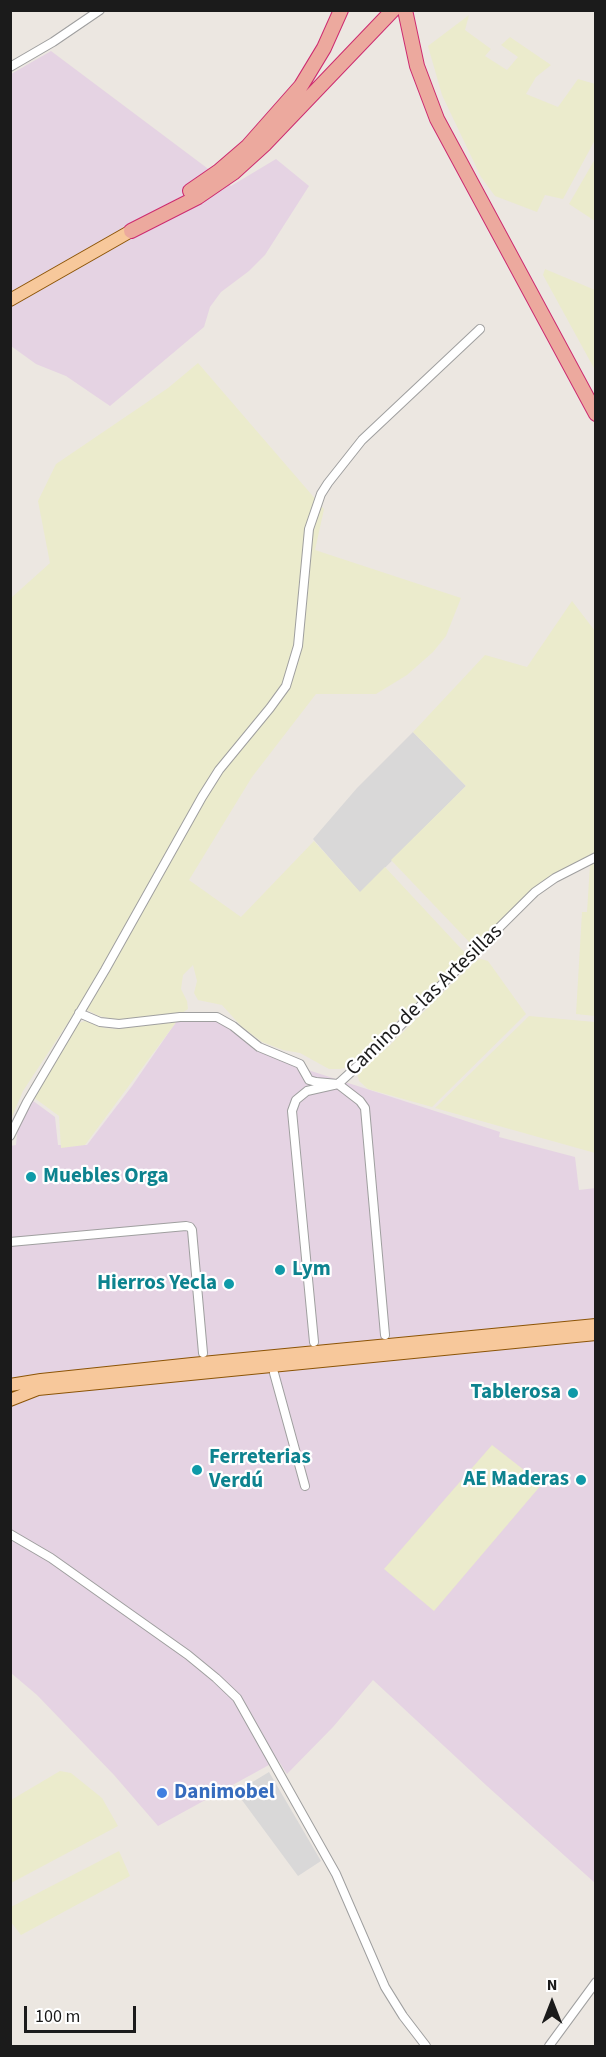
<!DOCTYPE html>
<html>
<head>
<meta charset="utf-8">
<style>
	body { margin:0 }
	#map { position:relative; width:606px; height:2057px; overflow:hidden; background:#ece7e1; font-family:"Source Sans 3",sans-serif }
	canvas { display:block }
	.frame { position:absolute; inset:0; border:12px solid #1b1b1b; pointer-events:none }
	.north { position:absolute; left:522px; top:1973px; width:60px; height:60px; -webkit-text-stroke:4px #fff; paint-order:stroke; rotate:0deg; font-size:16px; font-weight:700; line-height:24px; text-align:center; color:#1b1b1b }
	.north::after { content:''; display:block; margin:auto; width:21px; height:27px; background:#1b1b1b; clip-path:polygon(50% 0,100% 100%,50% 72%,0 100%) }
	.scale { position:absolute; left:24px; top:2006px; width:112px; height:27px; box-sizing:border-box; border:3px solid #1b1b1b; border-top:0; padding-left:8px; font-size:18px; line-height:21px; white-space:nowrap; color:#1b1b1b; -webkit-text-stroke:4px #fff; paint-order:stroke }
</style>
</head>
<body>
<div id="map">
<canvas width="606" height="2057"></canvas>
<div class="frame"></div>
<div class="north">N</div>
<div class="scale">100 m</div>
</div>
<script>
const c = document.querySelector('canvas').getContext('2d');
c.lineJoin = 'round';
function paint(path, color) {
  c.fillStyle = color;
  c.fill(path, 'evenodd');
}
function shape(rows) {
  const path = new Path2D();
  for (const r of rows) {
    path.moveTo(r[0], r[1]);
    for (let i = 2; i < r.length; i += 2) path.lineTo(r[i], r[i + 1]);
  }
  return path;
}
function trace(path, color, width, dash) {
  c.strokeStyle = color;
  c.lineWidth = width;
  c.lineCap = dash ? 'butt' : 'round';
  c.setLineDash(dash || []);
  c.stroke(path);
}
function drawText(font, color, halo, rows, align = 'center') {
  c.font = font + ' "Source Sans 3",sans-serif';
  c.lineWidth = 4.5;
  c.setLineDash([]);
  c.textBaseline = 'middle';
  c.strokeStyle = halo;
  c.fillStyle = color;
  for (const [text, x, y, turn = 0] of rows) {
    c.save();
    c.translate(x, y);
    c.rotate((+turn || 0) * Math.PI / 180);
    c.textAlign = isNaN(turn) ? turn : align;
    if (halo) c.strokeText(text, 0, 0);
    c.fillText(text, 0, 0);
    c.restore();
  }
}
paint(shape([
	[413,732,466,786,360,893,313,839,357,788],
	[269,1772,321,1861,298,1876,236,1792]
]), '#d9d8d8');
paint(shape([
	[51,51,231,186,276,159,309,186,265,255,249,271,221,292,210,307,204,327,110,406,66,376,36,364,11,346,11,74],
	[178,1019,221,1021,255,1050,311,1071,500,1132,499,1137,575,1157,579,1190,596,1188,595,1883,487,1786,373,1680,333,1727,287,1774,278,1760,158,1826,114,1775,37,1695,11,1673,10,1146,16,1145,18,1125,32,1100,55,1117,58,1145,87,1145,132,1086]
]), '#e5d3e3');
paint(shape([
	[469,15,465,30,491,49,485,56,507,70,518,57,501,45,510,37,551,65,536,77,526,94,558,107,578,79,595,84,595,140,563,199,545,195,537,212,495,196,481,177,442,95,428,46],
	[595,159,595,221,569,204],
	[545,269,595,290,595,370,543,275],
	[198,363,324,509,315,550,461,598,446,636,433,652,407,675,376,694,316,694,252,777,189,880,241,917,314,841,360,892,385,867,467,955,348,1067,340,1069,329,1069,300,1053,283,1050,262,1042,241,1026,222,1005,198,1000,194,993,197,981,193,965,183,975,181,989,187,1001,188,1009,182,1013,118,1020,99,1016,79,1006,23,1091,11,1119,11,598,50,563,38,501,56,464,168,388],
	[572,601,595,631,595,853,552,875,535,888,475,948,391,860,466,786,413,732,485,655,527,667],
	[595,862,595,1016,576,1014,582,912,587,912,590,865],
	[481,959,488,961,526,1014,432,1107,368,1089,359,1081,357,1073,389,1046,475,961],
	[529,1016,595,1022,595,1153,435,1108],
	[85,1021,105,1028,117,1029,177,1021,85,1145,61,1148,59,1116,33,1097,76,1024],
	[492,1445,542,1484,434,1611,384,1569],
	[60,1771,71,1773,102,1798,118,1826,11,1883,11,1800],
	[119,1851,130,1876,21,1935,11,1922,11,1907]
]), '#ebebcc');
const minor = shape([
	[10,67,53,42,100,10],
	[79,1013,100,1022,119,1024,180,1017,217,1017,233,1026,259,1047,300,1064,309,1080,316,1082,338,1084,387,1039,535,892,555,878,596,857],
	[10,1136,27,1102,105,970,202,797,219,770,270,708,286,686,298,646,309,529,321,494,328,483,362,440,480,329],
	[10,1242,186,1226,190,1227,192,1230,203,1353],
	[314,1342,292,1111,296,1100,307,1091,338,1084,360,1101,365,1108,385,1335],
	[274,1373,305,1486],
	[10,1534,51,1558,188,1655,216,1678,237,1698,336,1874,385,1987,403,2016,426,2046],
	[549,2046,596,1982]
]);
const primary = shape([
	[10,300,131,231],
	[10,1385,41,1380,192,1364,596,1325],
	[10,1400,38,1389,596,1334]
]);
const trunk = shape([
	[405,10,417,66,437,119,596,414],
	[190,191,219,171,248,146,301,86,324,48,341,10],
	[131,231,198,197,233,173,265,144,393,10]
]);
trace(minor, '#9f9f9f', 10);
trace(primary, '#8c5406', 14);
trace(trunk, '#cd2b70', 16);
trace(minor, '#fff', 8);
trace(primary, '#f7c89b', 12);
trace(trunk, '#eca99e', 14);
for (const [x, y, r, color] of [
	[31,1177,6,"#0f9aa8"],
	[280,1270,6,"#0f9aa8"],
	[229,1284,6,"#0f9aa8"],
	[573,1393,6,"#0f9aa8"],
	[197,1470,6,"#0f9aa8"],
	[581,1480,6,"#0f9aa8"],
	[162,1793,6,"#3f7fe0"]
]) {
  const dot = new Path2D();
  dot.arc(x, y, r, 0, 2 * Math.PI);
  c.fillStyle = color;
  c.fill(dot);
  trace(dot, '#fff', 2);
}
drawText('21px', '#1b1b1b', '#fff', [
	["Camino de las Artesillas",425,1001,-44]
]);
drawText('bold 21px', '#0d838f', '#fff', [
	["Muebles Orga",43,1177],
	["Lym",292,1270],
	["Hierros Yecla",217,1284,"right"],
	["Tablerosa",561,1393,"right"],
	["Ferreterias",209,1458],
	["Verdú",209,1482],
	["AE Maderas",569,1480,"right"]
], 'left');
drawText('bold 21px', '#366cbe', '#fff', [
	["Danimobel",174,1793]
], 'left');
</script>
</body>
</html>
